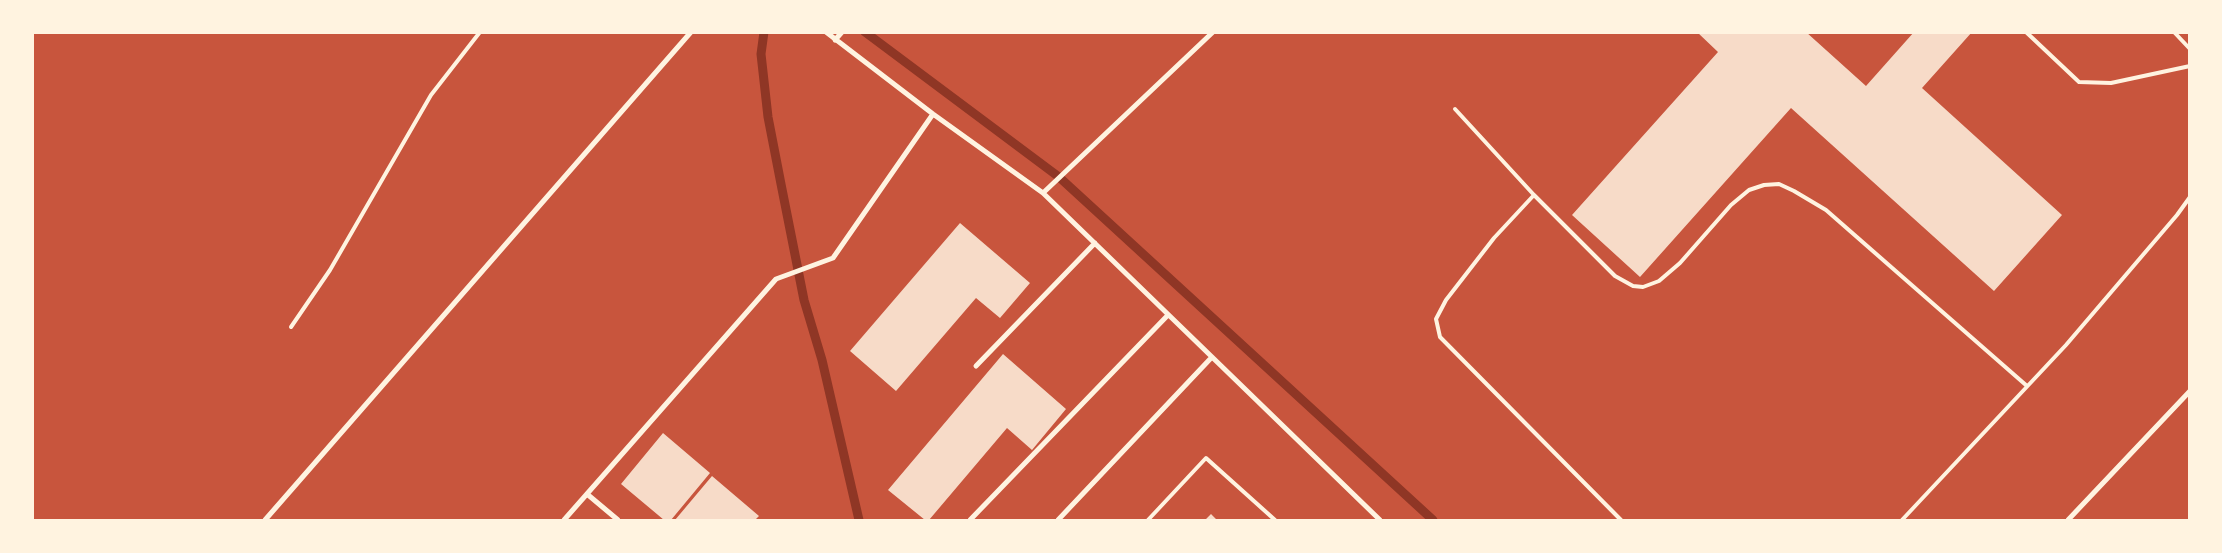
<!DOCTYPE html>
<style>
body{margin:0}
#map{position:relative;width:2222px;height:553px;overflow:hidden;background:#c8553d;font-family:"Noto Sans",sans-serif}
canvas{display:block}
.frame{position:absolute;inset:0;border:34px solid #fff3e0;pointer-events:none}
</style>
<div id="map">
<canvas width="2222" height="553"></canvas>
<div class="frame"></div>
</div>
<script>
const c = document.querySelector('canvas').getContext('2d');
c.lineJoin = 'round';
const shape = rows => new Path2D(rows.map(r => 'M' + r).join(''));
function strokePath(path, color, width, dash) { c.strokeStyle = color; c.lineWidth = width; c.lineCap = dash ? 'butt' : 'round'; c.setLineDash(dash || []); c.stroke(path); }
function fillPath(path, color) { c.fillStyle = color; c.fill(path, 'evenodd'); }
strokePath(shape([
 [764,32,761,54,768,117,781,184,804,300,822,360,859,520],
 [865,32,1059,177,1433,520]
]), '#8f3625', 9);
fillPath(shape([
 [1697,32,1806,32,1866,86,1914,32,1972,32,1922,88,2062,215,1994,291,1791,108,1640,277,1572,215,1718,52],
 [960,223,1030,283,1000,318,976,298,896,391,850,351],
 [1003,354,1066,409,1032,450,1007,428,929,520,925,520,888,490],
 [663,433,710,473,671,520,664,520,621,484],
 [712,476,759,516,755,520,675,520],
 [1211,514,1217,520,1205,520]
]), '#f7dbc8');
strokePath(shape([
 [2026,32,2079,82,2111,83,2190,66],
 [2174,32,2190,49],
 [1455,109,1534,195,1615,276,1633,286,1643,287,1659,281,1680,263,1731,205,1749,190,1764,185,1779,184,1794,191,1826,210,2027,386],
 [1534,195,1494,238,1446,300,1436,319,1440,337,1621,520],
 [291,327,330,270,431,95,480,32],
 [1148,520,1206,458,1275,520],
 [1902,520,2066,345,2177,215,2190,197]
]), '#fff3e0', 4);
strokePath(shape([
 [826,32,933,114,1043,193,1380,520],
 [835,40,842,32],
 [1043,193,1213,32],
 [976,366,1095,243],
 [587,494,618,520],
 [265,520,691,32],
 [564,520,776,279,833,258,933,114],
 [970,520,1168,315],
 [1058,520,1212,357],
 [2068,520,2190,391]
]), '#fff3e0', 5);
</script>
